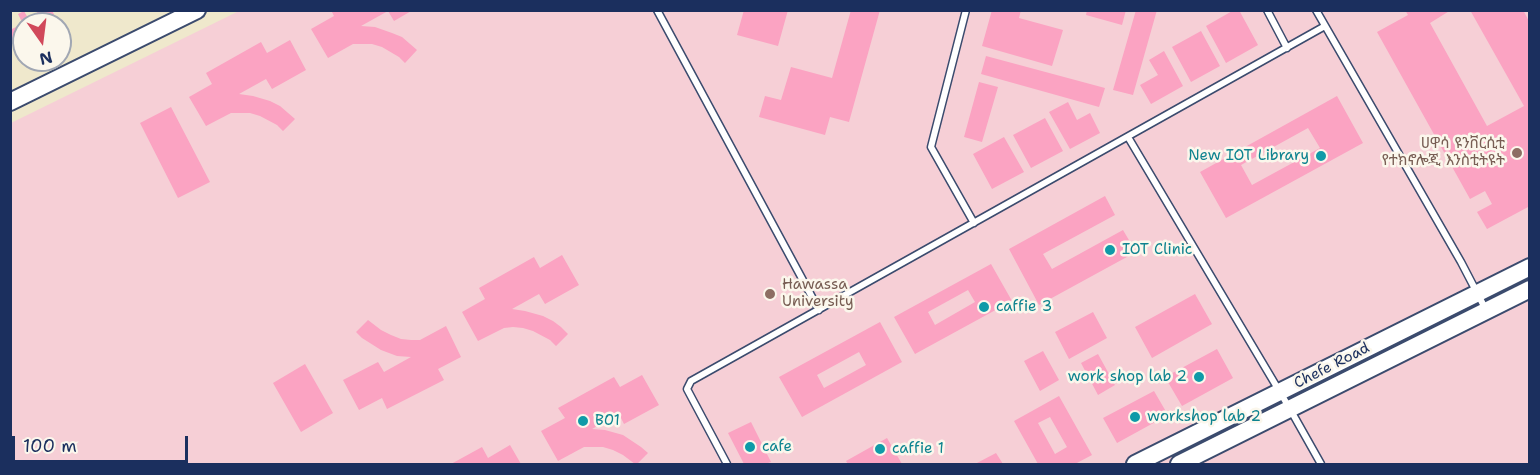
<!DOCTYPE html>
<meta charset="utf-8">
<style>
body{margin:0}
#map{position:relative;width:1540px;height:475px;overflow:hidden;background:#efe8cc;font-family:"Shantell Sans",sans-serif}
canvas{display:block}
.frame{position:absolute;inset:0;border:12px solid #1b2f5e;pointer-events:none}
.north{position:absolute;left:12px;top:12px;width:60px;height:60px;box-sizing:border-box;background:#fbf7ec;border:2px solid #a1a7b3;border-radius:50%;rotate:166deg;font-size:16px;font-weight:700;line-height:24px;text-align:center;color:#1b2f5e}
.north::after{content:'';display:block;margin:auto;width:21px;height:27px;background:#d1495b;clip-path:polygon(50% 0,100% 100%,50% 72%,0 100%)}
.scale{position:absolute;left:12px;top:436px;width:176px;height:27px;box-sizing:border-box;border:3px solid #1b2f5e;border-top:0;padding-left:8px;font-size:18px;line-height:21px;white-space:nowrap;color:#1b2f5e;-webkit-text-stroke:4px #fbf7ec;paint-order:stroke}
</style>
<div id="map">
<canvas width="1540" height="475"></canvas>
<div class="frame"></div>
<div class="north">N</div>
<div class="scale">100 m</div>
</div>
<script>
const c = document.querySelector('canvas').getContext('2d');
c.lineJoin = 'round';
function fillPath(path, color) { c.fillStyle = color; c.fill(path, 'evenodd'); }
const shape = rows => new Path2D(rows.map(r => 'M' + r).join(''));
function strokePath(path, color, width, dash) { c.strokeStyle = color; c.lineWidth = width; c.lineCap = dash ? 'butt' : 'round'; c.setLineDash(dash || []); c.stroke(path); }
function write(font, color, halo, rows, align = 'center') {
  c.font = font + ' "Shantell Sans","Noto Sans Ethiopic",sans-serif'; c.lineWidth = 5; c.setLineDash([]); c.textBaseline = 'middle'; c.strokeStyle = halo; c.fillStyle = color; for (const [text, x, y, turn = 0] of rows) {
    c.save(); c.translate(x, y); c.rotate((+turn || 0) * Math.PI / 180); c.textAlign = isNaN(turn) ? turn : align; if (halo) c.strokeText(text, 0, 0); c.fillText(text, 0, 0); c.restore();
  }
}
fillPath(shape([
 [239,11,1529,11,1529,464,11,464,11,123]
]), '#f6cfd6');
fillPath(shape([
 [36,10,52,10,56,19,42,24],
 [331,10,413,10,394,21,388,11,361,26,375,27,392,33,402,37,417,50,405,63,399,57,382,47,372,44,353,44,328,58,311,29,334,16],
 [744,10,788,10,778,46,737,35],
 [851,10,880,10,849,122,830,117,825,135,759,117,765,96,781,100,791,67,832,78],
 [992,10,1021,10,1019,18,1063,30,1052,66,982,46],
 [1087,10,1126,10,1122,25,1086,15],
 [1136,10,1157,10,1133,95,1113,90],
 [1234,10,1239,10,1258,45,1226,63,1206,26],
 [1405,10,1451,10,1430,23,1487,126,1524,106,1470,10,1523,10,1530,23,1530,206,1487,229,1477,212,1492,204,1485,191,1470,199,1377,32,1408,15],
 [24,11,29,20,36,17,40,24,23,24,18,14],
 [20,25,24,33,24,55,20,47,16,49,10,40,10,30],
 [1201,31,1220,66,1191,82,1172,47],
 [290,40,306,70,272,89,266,79,239,94,253,96,270,101,280,106,295,119,283,131,277,125,260,116,250,113,231,113,206,126,189,97,212,84,206,73,261,42,267,53],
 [1164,51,1183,86,1151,104,1140,85,1158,75,1149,60],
 [986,56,1105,88,1099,107,981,74],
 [979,82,998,87,982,142,964,137],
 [1337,96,1363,143,1226,218,1200,172],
 [1308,128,1320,148,1252,185,1241,165],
 [1068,102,1077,120,1090,113,1100,133,1070,149,1049,112],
 [171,107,210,182,178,198,140,123],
 [1045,118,1063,151,1031,168,1013,135],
 [1004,137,1024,172,992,189,973,154],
 [1105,196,1115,215,1043,254,1052,269,1123,230,1136,252,1039,305,1009,249],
 [562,255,579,285,545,304,539,294,512,309,525,311,543,316,553,321,561,327,568,334,556,346,550,340,533,331,523,328,513,327,504,328,478,341,462,312,485,299,479,288,534,257,540,268],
 [991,264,1012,301,915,354,894,317],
 [968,290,975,302,935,325,928,312],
 [1195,294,1212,324,1152,358,1135,327],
 [1093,312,1107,338,1069,359,1055,332],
 [368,320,381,330,391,335,401,339,411,340,420,340,446,326,461,357,438,369,444,380,387,409,382,398,359,410,343,380,378,362,384,372,411,357,397,356,381,350,362,338,356,332],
 [880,322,902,362,802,417,779,377],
 [859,352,866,365,824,388,817,375],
 [1217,349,1233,378,1182,406,1165,377],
 [1043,351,1059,380,1040,391,1024,361],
 [1098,354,1115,385,1098,395,1081,363],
 [305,364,333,413,301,432,273,383],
 [642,375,659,405,624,424,619,414,592,429,605,430,623,435,641,447,648,453,637,464,635,464,623,455,613,450,603,447,584,447,558,461,541,431,565,418,558,408,614,377,620,387],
 [1154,391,1168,415,1117,443,1103,418],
 [1059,396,1092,455,1075,464,1038,464,1014,421],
 [1050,417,1067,447,1055,454,1038,423],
 [751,422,771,462,765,464,744,464,728,433],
 [887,438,902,464,848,464,846,461],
 [510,445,521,464,451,464,482,447,488,458],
 [996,453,1003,464,975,464]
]), '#fba3c2');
const lane = shape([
 [657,10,819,310],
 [966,10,931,147,974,223],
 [1267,10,1287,48],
 [1316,10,1461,262,1486,310],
 [1128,137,1290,409,1321,464],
 [727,464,687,389,691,381,1325,26]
]);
const secondary = shape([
 [10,102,197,10],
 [1135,464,1530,267],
 [1179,464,1530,289]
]);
strokePath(lane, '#3b4b6e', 9);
strokePath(secondary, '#3b4b6e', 20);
strokePath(lane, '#fff', 6);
strokePath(secondary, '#fff', 16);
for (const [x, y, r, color] of [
 [1517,153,6,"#8d6e63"],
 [1321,156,6,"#0f9aa8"],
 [1110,250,6,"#0f9aa8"],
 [770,294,6,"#8d6e63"],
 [984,307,6,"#0f9aa8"],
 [1199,377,6,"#0f9aa8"],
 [1135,417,6,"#0f9aa8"],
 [583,421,6,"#0f9aa8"],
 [750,447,6,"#0f9aa8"],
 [880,449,6,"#0f9aa8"]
]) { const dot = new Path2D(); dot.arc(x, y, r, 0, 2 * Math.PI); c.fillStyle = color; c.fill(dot); strokePath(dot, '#fbf7ec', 2); }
write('15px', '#785e54', '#fbf7ec', [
 ["ሀዋሳ ዩንቨርሲቲ",1505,144],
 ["የተክኖሎጂ እንስቲትዩት",1505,161],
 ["Hawassa",782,285,"left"],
 ["University",782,302,"left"]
], 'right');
write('15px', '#0d838f', '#fbf7ec', [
 ["New IOT Library",1309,156,"right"],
 ["IOT Clinic",1122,250],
 ["caffie 3",996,307],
 ["work shop lab 2",1187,377,"right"],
 ["workshop lab 2",1147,417],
 ["B01",595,421],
 ["cafe",762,447],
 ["caffie 1",892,449]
], 'left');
write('15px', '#1b2f5e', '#fbf7ec', [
 ["Chefe Road",1332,366,-27]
]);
</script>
